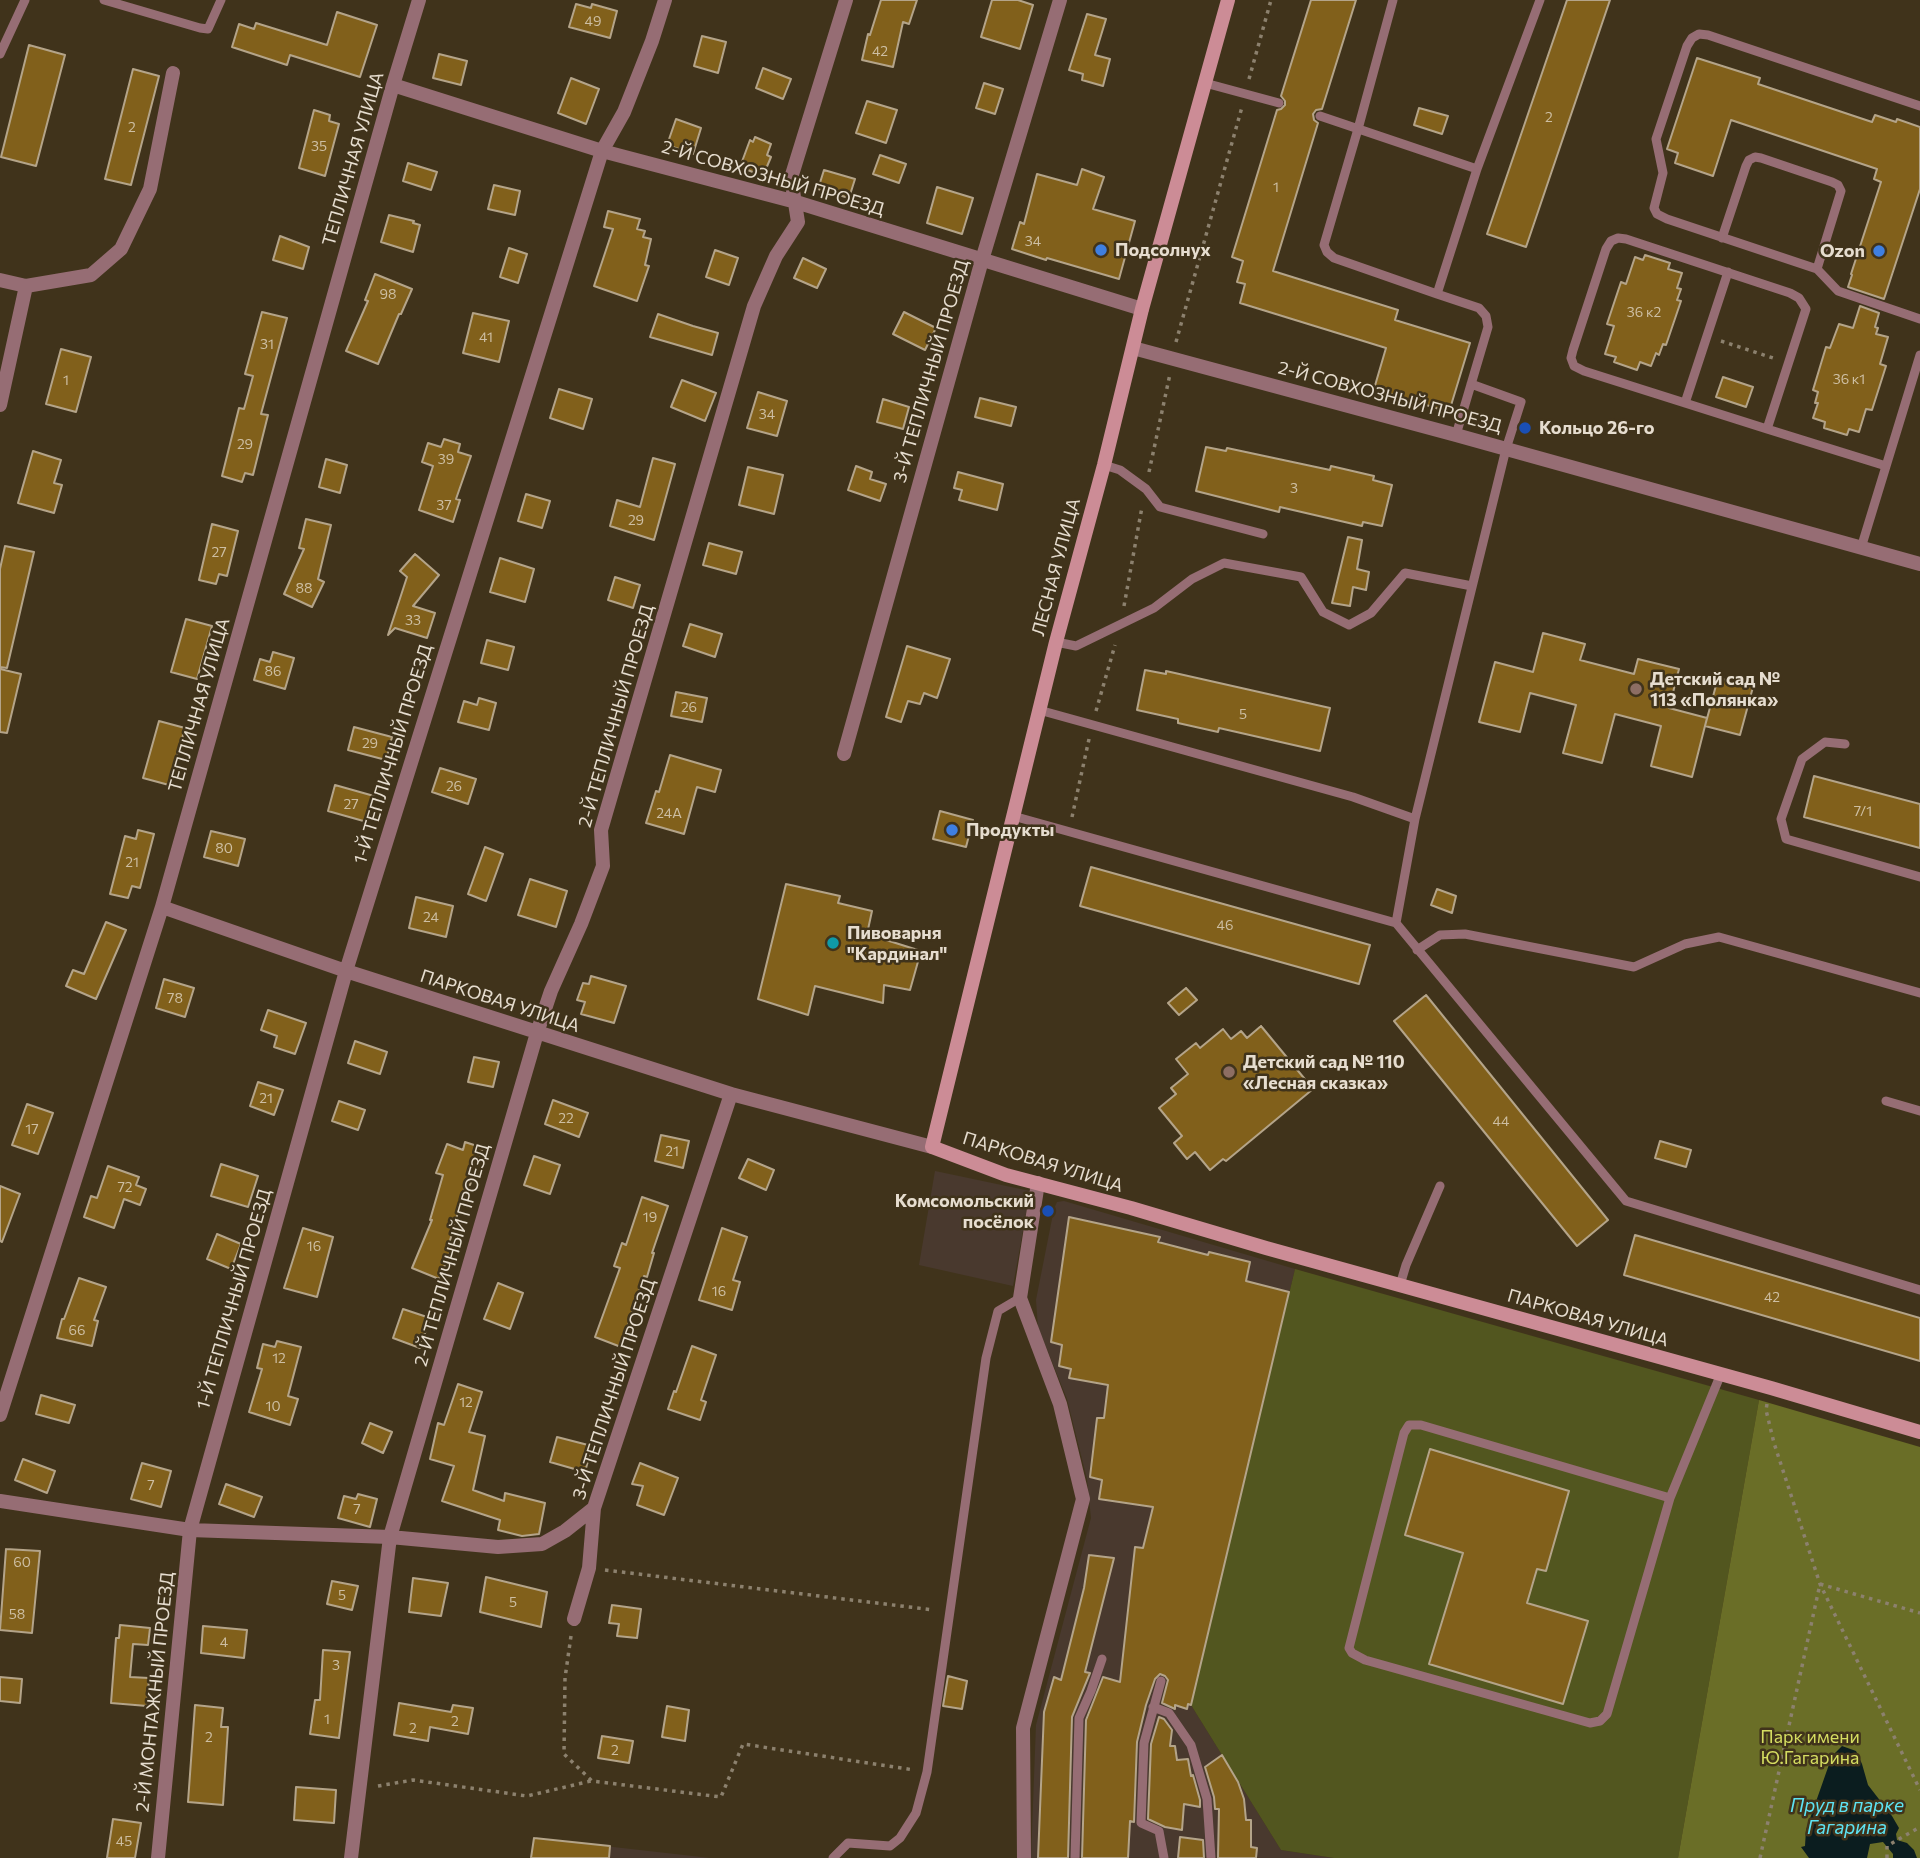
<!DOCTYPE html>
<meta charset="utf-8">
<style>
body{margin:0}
canvas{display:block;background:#40331b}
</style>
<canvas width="1920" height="1858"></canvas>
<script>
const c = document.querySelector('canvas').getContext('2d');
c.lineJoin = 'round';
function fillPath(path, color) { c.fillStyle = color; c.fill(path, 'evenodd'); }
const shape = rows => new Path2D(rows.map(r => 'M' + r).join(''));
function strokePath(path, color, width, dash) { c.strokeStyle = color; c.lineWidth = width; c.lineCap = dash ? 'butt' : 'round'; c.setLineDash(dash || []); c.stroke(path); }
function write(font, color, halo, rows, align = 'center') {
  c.font = font + ' Commissioner,sans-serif'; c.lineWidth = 5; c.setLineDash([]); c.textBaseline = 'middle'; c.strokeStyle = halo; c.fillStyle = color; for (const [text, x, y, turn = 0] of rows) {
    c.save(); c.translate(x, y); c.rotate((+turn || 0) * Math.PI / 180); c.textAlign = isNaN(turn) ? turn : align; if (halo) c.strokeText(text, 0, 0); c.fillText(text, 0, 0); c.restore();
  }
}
fillPath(shape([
 [935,1171,1030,1191,1013,1286,919,1265],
 [1064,1201,1295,1269,1191,1705,1281,1850,1334,1858,1031,1858,1036,1725,1091,1518,1087,1479,1067,1399,1038,1327,1036,1300,1054,1209,1057,1202],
 [534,1838,710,1858,531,1858]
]), '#49392e');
fillPath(shape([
 [1295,1269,1759,1400,1678,1858,1334,1858,1281,1850,1191,1705]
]), '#52561f');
fillPath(shape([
 [1759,1400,1920,1447,1920,1858,1678,1858]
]), '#6a6e27');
fillPath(shape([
 [1842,1746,1856,1751,1862,1764,1868,1785,1892,1816,1899,1828,1896,1834,1897,1840,1907,1843,1914,1850,1917,1858,1893,1858,1893,1854,1883,1842,1870,1844,1867,1858,1809,1858,1801,1847,1805,1846,1806,1830,1832,1756]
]), '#0b1d1f');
const building = shape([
 [881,0,917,0,909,24,903,22,893,67,862,60,868,34,870,35,881,0],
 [992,0,1018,0,1033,5,1020,49,981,37,992,0],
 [1311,0,1356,0,1322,109,1316,110,1313,114,1314,120,1318,123,1273,271,1398,310,1395,320,1470,343,1449,412,1374,389,1386,348,1240,303,1245,284,1237,282,1243,261,1232,257,1277,110,1281,109,1285,105,1285,101,1281,96,1311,0],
 [1567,0,1610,0,1526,247,1487,234,1567,0],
 [576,4,591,8,592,4,617,11,610,38,569,27,576,4],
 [337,12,377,25,360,77,290,55,287,65,232,47,239,24,254,29,256,23,327,45,337,12],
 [1087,14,1106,19,1095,55,1110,59,1103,86,1082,80,1083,74,1069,70,1087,14],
 [702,36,726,42,718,73,694,66,702,36],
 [29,45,65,55,36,166,1,157,29,45],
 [439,54,467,61,461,85,433,78,439,54],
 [1697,58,1760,78,1758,84,1872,122,1875,115,1896,122,1897,119,1920,127,1920,189,1884,299,1848,287,1852,275,1851,274,1881,182,1874,179,1877,169,1731,120,1713,176,1675,163,1678,153,1667,149,1697,58],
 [763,68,791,79,783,99,756,88,763,68],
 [133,69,159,76,131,185,105,179,133,69],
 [571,78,599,89,586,124,558,113,571,78],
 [984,83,1003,89,995,114,976,108,984,83],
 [867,101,897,110,886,143,856,133,867,101],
 [1419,108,1448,116,1442,134,1414,125,1419,108],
 [314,110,330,115,329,121,339,124,325,176,299,168,314,110],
 [676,119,701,128,693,154,667,145,676,119],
 [755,137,771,144,767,155,771,157,763,176,740,167,750,140,753,142,755,137],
 [880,155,906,164,899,183,873,174,880,155],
 [408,163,437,172,431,190,403,181,408,163],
 [1082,169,1104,177,1093,209,1135,221,1119,279,1047,258,1046,260,1012,249,1020,222,1024,224,1037,174,1077,185,1082,169],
 [824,170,855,179,849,198,818,189,824,170],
 [494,185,520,191,515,215,488,209,494,185],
 [937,187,973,198,962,234,927,223,937,187],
 [608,211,640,219,637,229,645,231,643,237,651,239,645,265,649,266,637,301,594,286,613,229,604,227,608,211],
 [389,215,414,221,413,223,420,225,413,252,381,242,389,215],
 [280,236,309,247,303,269,273,260,280,236],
 [509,248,527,254,518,283,500,277,509,248],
 [715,250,738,258,729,285,706,277,715,250],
 [1645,255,1670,263,1668,269,1682,273,1677,288,1681,289,1677,300,1681,301,1666,345,1663,344,1659,355,1656,353,1651,366,1640,362,1637,370,1614,362,1616,357,1605,354,1614,326,1607,324,1621,282,1626,284,1635,257,1643,260,1645,255],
 [803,258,826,269,817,288,794,278,803,258],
 [375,274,412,289,401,314,399,314,378,364,346,351,368,301,365,300,375,274],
 [1860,306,1879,313,1875,327,1878,328,1876,334,1888,337,1880,364,1886,366,1872,410,1866,409,1859,432,1849,429,1847,435,1824,428,1825,422,1813,418,1818,403,1815,403,1818,392,1813,390,1826,347,1830,348,1839,324,1853,328,1860,306],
 [262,312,287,318,261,414,268,415,253,475,245,473,242,482,222,476,239,408,244,409,253,376,245,374,262,312],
 [904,312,936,328,925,350,893,334,904,312],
 [473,313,509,321,499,362,463,353,473,313],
 [658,314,693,326,718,333,712,355,650,337,658,314],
 [61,349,91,357,76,412,46,404,61,349],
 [1723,377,1753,387,1746,407,1716,397,1723,377],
 [682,380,716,393,705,421,671,407,682,380],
 [559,389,592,399,583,429,550,418,559,389],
 [758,392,787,401,777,436,747,428,758,392],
 [980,398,1016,407,1011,426,975,417,980,398],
 [883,399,909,407,903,429,877,422,883,399],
 [444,439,460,444,458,452,471,456,456,499,460,500,453,522,419,510,433,466,422,462,428,443,441,447,444,439],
 [1206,447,1226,451,1227,448,1330,470,1331,466,1374,476,1373,480,1392,485,1382,526,1363,522,1362,526,1280,507,1279,512,1196,491,1206,447],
 [33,451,61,460,54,483,62,485,54,513,18,503,33,451],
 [653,458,675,464,654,540,610,526,617,500,640,507,653,458],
 [326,459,347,465,340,493,319,487,326,459],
 [856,466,872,472,870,479,886,484,880,501,848,490,856,466],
 [748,467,783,475,774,514,739,505,748,467],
 [958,472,1003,484,997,510,959,500,962,490,954,488,958,472],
 [526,494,550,501,542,528,518,521,526,494],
 [306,519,331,525,318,579,324,582,312,607,284,594,304,549,299,548,306,519],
 [212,524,238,531,227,576,219,574,216,584,199,580,212,524],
 [1348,537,1362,540,1357,569,1369,572,1366,590,1353,587,1350,606,1332,603,1348,537],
 [709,543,742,552,736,574,703,565,709,543],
 [5,546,34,552,7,668,0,667,0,569,5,546],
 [415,554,439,575,413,606,435,613,427,638,395,628,388,635,407,577,400,571,415,554],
 [500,558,534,569,525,602,490,592,500,558],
 [615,577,640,585,633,608,608,600,615,577],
 [186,619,212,626,197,679,171,672,186,619],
 [690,624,722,634,715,657,683,646,690,624],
 [1543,633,1585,644,1580,660,1634,674,1638,659,1679,669,1669,708,1707,718,1692,777,1651,766,1661,726,1615,714,1602,763,1563,753,1576,705,1530,693,1520,732,1479,722,1495,662,1533,672,1543,633],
 [487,640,514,647,508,670,481,663,487,640],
 [907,646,950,659,937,698,924,693,920,704,908,701,901,722,886,717,907,646],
 [273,652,294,658,285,689,254,680,260,659,270,662,273,652],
 [0,669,21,674,7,733,0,732,0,669],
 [1145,670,1166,674,1166,671,1330,708,1320,751,1219,728,1218,732,1178,723,1178,719,1137,710,1145,670],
 [1718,678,1753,687,1740,735,1705,726,1718,678],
 [676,692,707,698,702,722,671,716,676,692],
 [479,698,496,703,489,730,458,722,464,701,477,705,479,698],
 [159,721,185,728,169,785,143,778,159,721],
 [354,727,392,737,386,760,348,750,354,727],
 [670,755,721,770,715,792,697,787,684,834,646,823,656,791,659,792,670,755],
 [440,768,476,779,468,804,432,792,440,768],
 [1814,776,1920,804,1920,848,1804,817,1814,776],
 [335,785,374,796,367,822,328,811,335,785],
 [940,811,973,820,966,847,933,839,940,811],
 [138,830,154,834,140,888,132,886,128,898,110,894,125,836,136,839,138,830],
 [211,831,245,839,238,866,204,857,211,831],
 [485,847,503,854,486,901,468,894,485,847],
 [1091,867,1370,945,1359,984,1080,906,1091,867],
 [530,879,567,891,556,927,518,915,530,879],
 [786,884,840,896,838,903,872,911,867,934,921,951,910,990,884,985,883,1003,815,986,808,1015,758,999,786,884],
 [1437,889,1456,896,1452,913,1431,905,1437,889],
 [416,897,453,906,446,937,409,928,416,897],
 [106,922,126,930,96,999,66,986,73,970,84,974,106,922],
 [591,976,626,986,614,1023,581,1014,585,1002,577,1000,583,983,589,984,591,976],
 [164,979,194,988,185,1017,156,1008,164,979],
 [1186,988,1197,1000,1179,1015,1168,1003,1186,988],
 [1426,995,1608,1220,1577,1246,1394,1021,1426,995],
 [268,1010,306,1023,295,1054,274,1047,277,1036,261,1030,268,1010],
 [1261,1026,1313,1089,1226,1161,1223,1159,1210,1170,1195,1152,1187,1159,1174,1143,1182,1136,1159,1108,1176,1094,1171,1088,1188,1074,1176,1059,1196,1043,1200,1048,1223,1029,1231,1039,1241,1031,1247,1038,1261,1026],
 [355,1041,387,1052,380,1074,348,1063,355,1041],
 [474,1057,499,1062,493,1087,468,1082,474,1057],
 [258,1082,283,1090,274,1115,250,1106,258,1082],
 [553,1100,588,1113,579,1137,545,1124,553,1100],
 [339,1101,365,1110,358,1130,332,1121,339,1101],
 [27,1104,53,1113,38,1154,12,1145,27,1104],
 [661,1135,689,1141,683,1168,655,1161,661,1135],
 [1660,1141,1691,1150,1686,1167,1655,1158,1660,1141],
 [465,1142,483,1148,470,1185,466,1184,449,1244,453,1246,439,1279,412,1268,432,1220,430,1220,443,1175,436,1173,447,1144,463,1150,465,1142],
 [534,1156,560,1165,550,1194,524,1185,534,1156],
 [748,1159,774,1170,766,1190,739,1178,748,1159],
 [221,1164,258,1176,248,1207,211,1196,221,1164],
 [108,1166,139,1177,136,1185,146,1189,140,1205,124,1199,114,1228,84,1217,91,1196,97,1198,108,1166],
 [0,1186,20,1194,2,1242,0,1241,0,1186],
 [642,1197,668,1206,652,1253,654,1253,647,1277,644,1276,621,1347,595,1337,620,1268,614,1266,622,1243,626,1245,642,1197],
 [1069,1217,1160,1237,1158,1242,1208,1255,1209,1252,1250,1262,1246,1281,1289,1292,1191,1705,1188,1704,1187,1709,1175,1705,1175,1709,1162,1703,1168,1680,1165,1676,1160,1674,1155,1679,1146,1705,1137,1742,1134,1822,1130,1821,1128,1858,1082,1858,1086,1720,1103,1677,1120,1682,1135,1547,1143,1548,1153,1507,1099,1499,1102,1480,1090,1477,1097,1418,1104,1418,1108,1385,1069,1378,1071,1369,1059,1366,1062,1345,1051,1342,1069,1217],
 [303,1228,333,1237,317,1297,284,1288,303,1228],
 [722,1228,747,1237,733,1280,740,1282,732,1310,699,1300,722,1228],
 [217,1234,241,1244,231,1269,207,1259,217,1234],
 [1635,1235,1920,1318,1920,1361,1624,1275,1635,1235],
 [79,1278,106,1287,94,1320,98,1321,92,1346,57,1338,62,1319,64,1319,79,1278],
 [498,1283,523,1293,510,1329,484,1319,498,1283],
 [403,1309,430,1318,420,1348,393,1338,403,1309],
 [277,1341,301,1347,288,1396,298,1399,290,1425,249,1412,262,1369,257,1368,263,1344,275,1347,277,1341],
 [692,1346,716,1355,701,1400,706,1402,700,1420,668,1409,674,1391,676,1392,692,1346],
 [458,1384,482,1392,469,1432,485,1436,473,1490,504,1501,505,1493,545,1503,539,1534,522,1536,498,1530,500,1520,442,1501,454,1466,430,1459,438,1423,444,1425,458,1384],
 [41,1395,75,1405,69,1423,36,1414,41,1395],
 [370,1423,392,1432,383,1453,362,1443,370,1423],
 [557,1437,592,1446,585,1472,550,1462,557,1437],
 [1430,1449,1569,1491,1546,1571,1537,1569,1527,1603,1588,1621,1563,1704,1429,1664,1463,1553,1405,1535,1430,1449],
 [23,1459,55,1471,47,1493,15,1480,23,1459],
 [142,1463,171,1471,161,1507,131,1499,142,1463],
 [640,1463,678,1478,664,1515,637,1505,643,1486,632,1484,640,1463],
 [226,1484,262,1497,254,1517,219,1504,226,1484],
 [358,1494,377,1499,370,1527,338,1518,344,1496,356,1499,358,1494],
 [6,1549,40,1551,32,1633,0,1630,6,1549],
 [1089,1555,1114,1558,1085,1672,1090,1673,1072,1717,1068,1858,1038,1858,1044,1712,1054,1677,1061,1680,1084,1588,1089,1555],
 [486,1577,547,1592,541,1627,480,1612,486,1577],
 [413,1578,448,1583,441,1616,409,1612,413,1578],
 [332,1581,358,1586,352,1610,327,1604,332,1581],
 [612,1605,641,1609,637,1638,617,1636,619,1624,609,1623,612,1605],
 [120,1625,150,1628,148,1645,133,1644,130,1677,149,1678,147,1706,111,1703,116,1638,119,1638,120,1625],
 [203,1626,247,1630,244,1658,201,1653,203,1626],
 [323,1650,350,1652,339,1738,310,1734,315,1700,320,1700,323,1650],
 [948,1676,967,1681,962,1709,943,1706,948,1676],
 [0,1677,22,1679,20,1703,0,1701,0,1677],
 [399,1703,451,1712,453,1705,473,1708,468,1734,430,1727,428,1741,394,1735,399,1703],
 [195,1705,223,1708,221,1727,228,1727,223,1805,188,1802,195,1705],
 [667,1706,689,1710,685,1741,662,1737,667,1706],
 [1159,1717,1164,1719,1172,1730,1170,1746,1175,1746,1177,1760,1188,1759,1191,1776,1193,1775,1200,1800,1200,1807,1184,1804,1182,1830,1165,1827,1148,1819,1151,1744,1159,1717],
 [602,1736,633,1741,629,1763,598,1758,602,1736],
 [1222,1755,1238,1782,1244,1799,1246,1820,1251,1820,1251,1847,1257,1848,1256,1858,1218,1858,1219,1809,1215,1809,1214,1797,1205,1767,1222,1755],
 [296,1787,336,1790,334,1823,294,1820,296,1787],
 [113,1819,141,1823,135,1858,107,1858,113,1819],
 [1180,1837,1203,1840,1204,1858,1178,1858,1180,1837],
 [534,1838,610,1846,609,1858,531,1858,534,1838]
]);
fillPath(building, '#81601b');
strokePath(building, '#b4a489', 2);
strokePath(shape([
 [1249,79,1271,0],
 [1721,341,1773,358],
 [1176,342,1242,107],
 [1149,472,1170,374],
 [1124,606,1142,507],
 [1096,711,1115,645],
 [1072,817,1089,739],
 [1767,1404,1766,1410,1774,1443,1820,1584,1920,1790],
 [605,1570,934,1610],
 [571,1636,565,1678,564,1754,592,1781,721,1797,743,1744,914,1770],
 [378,1786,413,1780,527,1796,591,1781],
 [1760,1858,1820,1584,1920,1613],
 [1887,1858,1887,1846,1920,1827]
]), '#8c816e', 3.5, [3.5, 5]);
strokePath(shape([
 [104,0,200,28,208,29,221,0],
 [1393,0,1358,129,1324,245,1327,252,1334,258,1437,294],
 [0,54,25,0],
 [1205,83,1279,103],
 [1920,106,1708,35,1699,34,1692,38,1687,46,1656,139,1663,173,1654,208,1657,214,1667,219,1817,269,1838,291,1920,319],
 [1320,116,1477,169],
 [1722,238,1746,166,1749,160,1755,157,1761,158,1832,182,1838,185,1841,191,1817,269],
 [1471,384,1521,402,1506,449,1415,819,1396,923,1626,1201,1920,1290],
 [1685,403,1728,272],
 [1767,429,1806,309,1799,298,1790,293,1626,239,1618,238,1611,241,1606,249,1573,350,1571,358,1574,366,1584,371,1685,403,1767,429,1886,466],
 [1456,435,1488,327,1486,316,1479,308,1437,294,1477,169,1540,0],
 [1104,465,1120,470,1146,489,1160,507,1263,534],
 [1861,548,1920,355],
 [1056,642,1076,646,1154,608,1192,579,1224,563,1301,577,1323,612,1349,625,1371,613,1405,573,1472,586],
 [1039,710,1353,797,1415,819],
 [1845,744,1825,742,1802,759,1781,819,1786,839,1920,877],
 [1013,816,1396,923],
 [1417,950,1440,935,1465,934,1634,967,1685,944,1719,937,1920,993],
 [1886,1101,1920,1111],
 [1400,1285,1406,1265,1440,1186],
 [1670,1498,1421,1425,1409,1425,1404,1433,1349,1648,1352,1653,1365,1660,1590,1723,1600,1721,1607,1714,1670,1498,1720,1376],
 [1161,1681,1144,1743,1141,1823,1159,1831,1164,1858],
 [1153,1707,1169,1713,1191,1745,1207,1799,1211,1858],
 [833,1858,848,1843,890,1846,900,1838,916,1813,927,1772,986,1358,998,1311,1020,1298],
 [1075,1858,1079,1718,1091,1691,1102,1659]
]), '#966d74', 9);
strokePath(shape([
 [393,85,602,151,796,202,1142,309],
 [0,280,26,286,91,275,121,249,150,189,173,73],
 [1133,348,1456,435,1920,564],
 [0,405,26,286],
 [844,754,982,260,1060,0],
 [162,907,346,971,731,1094,932,1147],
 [0,1415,162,907,393,85,419,0],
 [0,1501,190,1530,390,1537,498,1547,542,1544,565,1531,594,1508],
 [574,1619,589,1568,594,1508,731,1094],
 [158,1858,190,1530,346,971,602,151,624,112,652,41,665,0],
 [351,1858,390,1537,537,1033,551,991,581,924,603,866,601,830,754,306,776,256,798,222,791,178,846,0],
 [1024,1858,1023,1728,1083,1499,1060,1404,1020,1298,1038,1183]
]), '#966d74', 14);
strokePath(shape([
 [1228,0,1142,309,1104,465,1056,642,932,1147,1006,1175,1131,1208,1266,1248,1771,1388,1920,1432]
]), '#cc8c96', 14);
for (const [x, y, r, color] of [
 [1101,250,7,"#3f7fe0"],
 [1879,251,7,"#3f7fe0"],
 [1525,428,7,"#1a4fb4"],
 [1636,689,7,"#8d6e63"],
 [952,830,7,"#3f7fe0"],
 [833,943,7,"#0f9aa8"],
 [1229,1072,7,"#8d6e63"],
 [1048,1211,7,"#1a4fb4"]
]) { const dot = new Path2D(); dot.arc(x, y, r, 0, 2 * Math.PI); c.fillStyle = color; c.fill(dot); strokePath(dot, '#40331b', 2.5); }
write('14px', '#cdbea2', null, [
 ["49",593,21],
 ["42",880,51],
 ["2",1549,117],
 ["2",132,127],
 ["35",319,146],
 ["1",1276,187],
 ["34",1033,241],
 ["98",388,294],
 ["36 к2",1644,312],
 ["41",486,337],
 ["31",267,344],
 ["36 к1",1849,379],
 ["1",66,380],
 ["34",767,414],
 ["29",245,444],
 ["39",446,459],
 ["3",1294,488],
 ["37",444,505],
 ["29",636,520],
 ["27",219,552],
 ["88",304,588],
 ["33",413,620],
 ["86",273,671],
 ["26",689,707],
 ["5",1243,714],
 ["29",370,743],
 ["26",454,786],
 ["27",351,804],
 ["7/1",1863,811],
 ["24А",669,813],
 ["80",224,848],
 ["21",132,862],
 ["24",431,917],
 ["46",1225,925],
 ["78",175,998],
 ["21",266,1098],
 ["22",566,1118],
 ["44",1501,1121],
 ["17",32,1129],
 ["21",672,1151],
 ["72",125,1187],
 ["19",650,1217],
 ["16",314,1246],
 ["16",719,1291],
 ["42",1772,1297],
 ["66",77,1330],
 ["12",279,1358],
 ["12",466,1402],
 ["10",273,1406],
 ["7",151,1485],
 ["7",357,1509],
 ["60",22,1562],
 ["5",342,1595],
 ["5",513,1602],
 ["58",17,1614],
 ["4",224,1642],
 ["3",336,1665],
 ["1",327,1719],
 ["2",455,1721],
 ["2",413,1728],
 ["2",209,1737],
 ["2",615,1750],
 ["45",124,1841]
]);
write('18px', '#e6ddcf', '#40331b', [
 ["ТЕПЛИЧНАЯ УЛИЦА",353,159,-74],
 ["2-Й СОВХОЗНЫЙ ПРОЕЗД",773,178,16],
 ["3-Й ТЕПЛИЧНЫЙ ПРОЕЗД",931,371,-74],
 ["2-Й СОВХОЗНЫЙ ПРОЕЗД",1390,397,15],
 ["ЛЕСНАЯ УЛИЦА",1056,567,-75],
 ["ТЕПЛИЧНАЯ УЛИЦА",199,705,-74],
 ["2-Й ТЕПЛИЧНЫЙ ПРОЕЗД",616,716,-74],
 ["1-Й ТЕПЛИЧНЫЙ ПРОЕЗД",393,754,-73],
 ["ПАРКОВАЯ УЛИЦА",500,1001,18],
 ["ПАРКОВАЯ УЛИЦА",1043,1162,17],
 ["2-Й ТЕПЛИЧНЫЙ ПРОЕЗД",452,1255,-74],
 ["1-Й ТЕПЛИЧНЫЙ ПРОЕЗД",234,1299,-74],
 ["ПАРКОВАЯ УЛИЦА",1588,1318,16],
 ["3-Й ТЕПЛИЧНЫЙ ПРОЕЗД",614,1389,-72],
 ["2-Й МОНТАЖНЫЙ ПРОЕЗД",155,1692,-84]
]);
write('bold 18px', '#e6ddcf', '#40331b', [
 ["Подсолнух",1115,250],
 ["Ozon",1865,251,"right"],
 ["Кольцо 26-го",1539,428],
 ["Детский сад №",1650,679],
 ["113 «Полянка»",1650,700],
 ["Продукты",966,830],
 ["Пивоварня",847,933],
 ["\"Кардинал\"",847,954],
 ["Детский сад № 110",1243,1062],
 ["«Лесная сказка»",1243,1083],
 ["Комсомольский",1034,1201,"right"],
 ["посёлок",1034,1222,"right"]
], 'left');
write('18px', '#d5dd61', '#40331b', [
 ["Парк имени",1810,1737],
 ["Ю.Гагарина",1810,1758]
]);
write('italic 19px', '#5de3f3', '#40331b', [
 ["Пруд в парке",1847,1806],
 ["Гагарина",1847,1828]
]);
</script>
